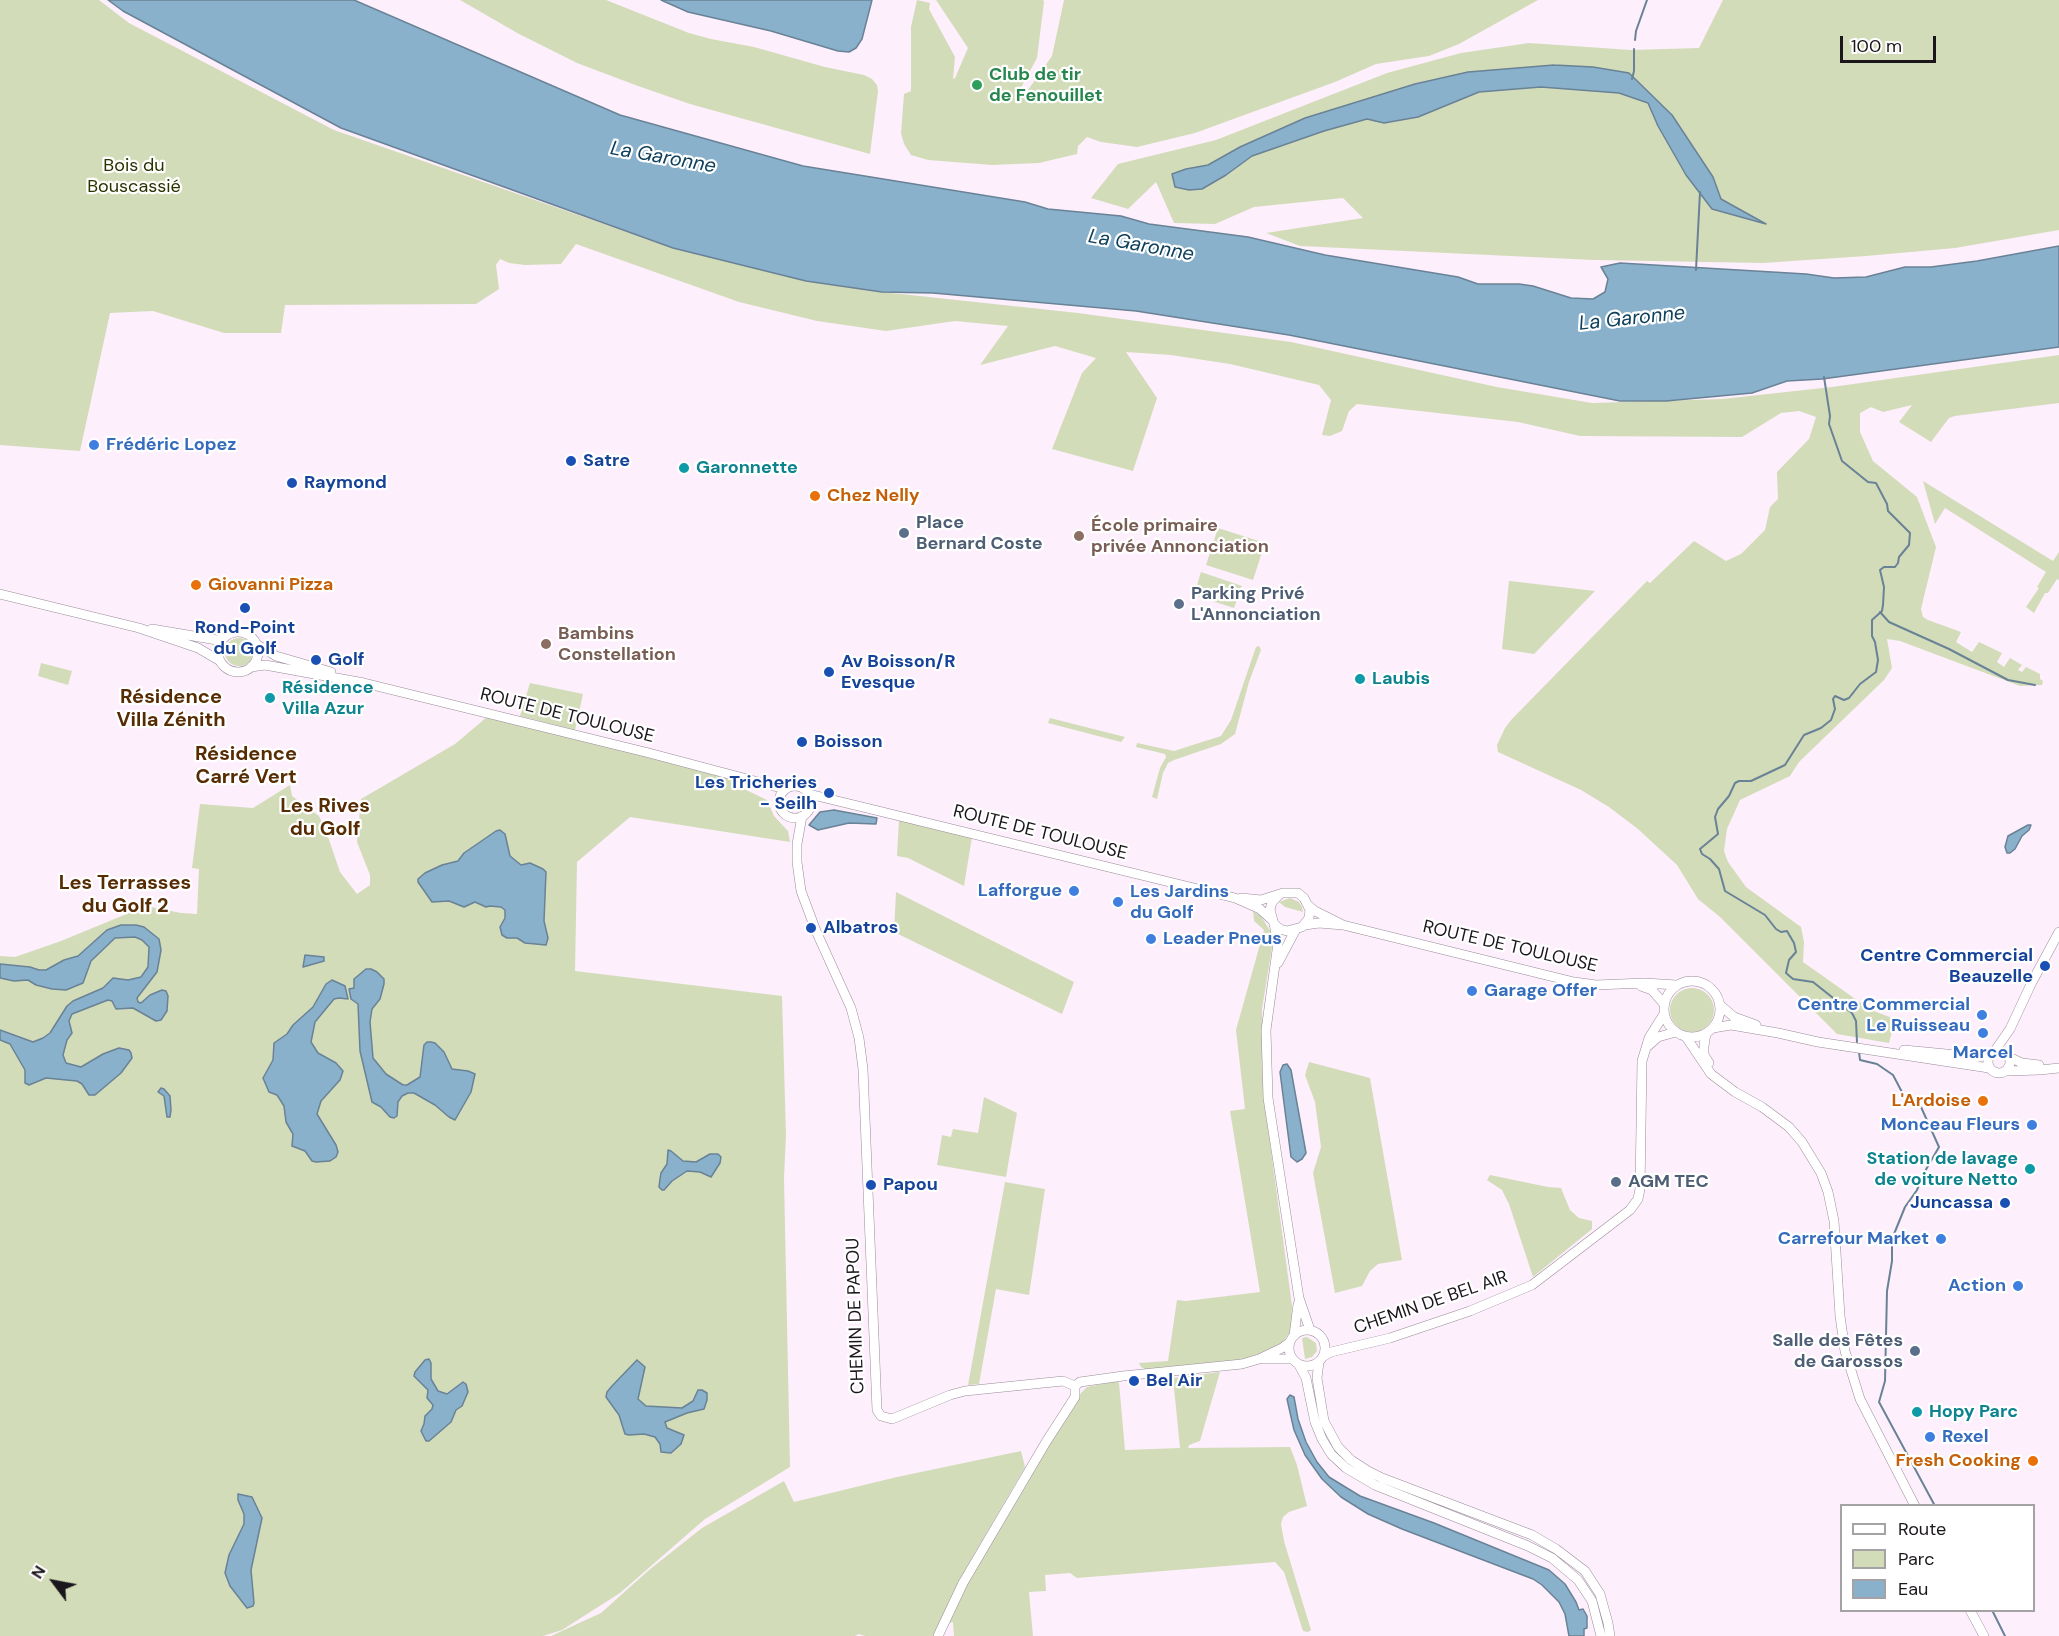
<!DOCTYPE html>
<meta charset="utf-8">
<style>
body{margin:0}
#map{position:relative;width:2059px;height:1636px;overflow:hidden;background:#feeffd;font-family:"DM Sans",sans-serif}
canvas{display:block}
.legend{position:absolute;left:1840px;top:1504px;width:195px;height:108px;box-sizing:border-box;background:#fff;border:2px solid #a4a2a4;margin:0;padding:8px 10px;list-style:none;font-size:18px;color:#1b161b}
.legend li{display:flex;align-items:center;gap:12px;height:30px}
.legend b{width:30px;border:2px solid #a4a2a4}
.north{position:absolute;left:24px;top:1552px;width:60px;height:60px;-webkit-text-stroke:4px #fff;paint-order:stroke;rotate:302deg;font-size:16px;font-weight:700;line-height:24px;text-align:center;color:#1b161b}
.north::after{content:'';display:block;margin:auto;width:21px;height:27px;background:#1b161b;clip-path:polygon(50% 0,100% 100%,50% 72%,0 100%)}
.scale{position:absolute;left:1840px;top:36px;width:96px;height:27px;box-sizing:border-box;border:3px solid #1b161b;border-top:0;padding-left:8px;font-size:18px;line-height:21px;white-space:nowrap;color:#1b161b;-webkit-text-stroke:4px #fff;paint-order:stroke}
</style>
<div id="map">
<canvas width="2059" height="1636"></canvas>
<ul class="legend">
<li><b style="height:8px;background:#fff"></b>Route</li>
<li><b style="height:16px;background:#d3dcb9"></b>Parc</li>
<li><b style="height:16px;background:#8ab1cb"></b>Eau</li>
</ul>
<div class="north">N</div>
<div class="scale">100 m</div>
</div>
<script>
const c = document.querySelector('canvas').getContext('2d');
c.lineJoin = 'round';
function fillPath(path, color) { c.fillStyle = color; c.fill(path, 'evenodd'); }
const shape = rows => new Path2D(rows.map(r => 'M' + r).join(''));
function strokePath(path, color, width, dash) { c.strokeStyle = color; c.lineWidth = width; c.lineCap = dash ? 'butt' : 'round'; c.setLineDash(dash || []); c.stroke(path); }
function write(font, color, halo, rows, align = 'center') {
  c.font = font + ' "DM Sans",sans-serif'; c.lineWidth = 4.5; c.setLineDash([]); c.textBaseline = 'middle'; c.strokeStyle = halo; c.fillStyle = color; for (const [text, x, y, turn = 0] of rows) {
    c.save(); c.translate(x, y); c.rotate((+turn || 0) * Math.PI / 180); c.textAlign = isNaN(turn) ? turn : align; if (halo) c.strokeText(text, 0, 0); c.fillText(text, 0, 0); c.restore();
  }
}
fillPath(shape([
 [0,0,99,0,129,23,334,130,673,248,806,281,882,292,1078,313,1291,342,1497,387,1592,403,1722,399,1832,387,2059,355,2059,403,1955,416,1949,418,1931,442,1899,422,1912,405,1883,412,1871,407,1860,413,1860,432,1873,461,1917,497,1936,547,1921,609,1923,617,1928,620,1961,632,1956,642,1972,652,1979,642,2002,653,1997,662,2004,667,2010,658,2022,665,2018,670,2022,672,2026,667,2040,674,2040,679,2043,681,2042,685,2020,686,1900,641,1887,639,1892,668,1884,680,1799,762,1790,776,1740,800,1727,829,1724,851,1728,862,1746,887,1801,927,1804,942,1803,962,1871,1010,1895,1019,1889,1043,1837,1034,1720,917,1698,899,1677,865,1638,829,1609,807,1581,790,1498,752,1497,745,1505,728,1512,719,1647,581,1650,583,1694,541,1726,561,1741,554,1765,530,1770,507,1778,499,1777,472,1809,439,1816,417,1799,411,1781,413,1742,437,1580,436,1518,422,1357,404,1349,411,1342,431,1330,436,1322,435,1331,400,1319,385,1230,364,1171,355,1126,352,1157,398,1133,471,1052,449,1082,373,1096,358,1055,346,980,365,1008,326,955,321,886,331,817,321,739,302,576,244,561,264,525,265,509,263,500,259,496,265,499,289,476,304,285,305,281,333,224,333,153,311,110,313,80,451,0,445],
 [460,0,606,0,689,33,711,39,754,47,825,67,864,75,872,79,877,85,878,91,870,154,690,104,638,86,577,63,519,34],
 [917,0,930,3,929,9,955,57,953,79,955,78,968,48,936,0,1043,0,1044,2,1037,58,1017,95,1023,97,1052,56,1064,0,1538,0,1459,44,1429,56,1376,64,1335,82,1195,133,1137,147,1101,142,1087,137,1078,146,1077,154,1039,163,992,165,928,160,911,155,904,144,901,133,904,94,911,91,911,27],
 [1723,0,2059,0,2059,230,1955,248,1866,256,1763,263,1594,260,1300,246,1266,233,1363,218,1343,198,1254,207,1215,224,1174,223,1156,182,1128,209,1091,198,1118,164,1216,140,1387,73,1461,53,1529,43,1631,50,1699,48],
 [1923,481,2053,561,2059,552,2059,580,2057,579,2048,593,2045,593,2034,613,2026,607,2039,588,2037,587,2046,572,1945,508,1935,524],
 [1218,528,1265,543,1253,580,1206,565],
 [1201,572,1242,586,1234,608,1194,595],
 [1509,581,1510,581,1595,591,1534,654,1502,649],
 '225 652a14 14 0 1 1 28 0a14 14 0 1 1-28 0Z',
 [1259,646,1261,650,1249,682,1235,734,1221,744,1174,760,1168,763,1163,773,1157,799,1152,797,1160,768,1166,757,1165,754,1136,747,1137,743,1174,751,1221,736,1231,720,1256,647],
 [41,663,72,671,68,685,38,676],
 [530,683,583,694,575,730,520,716],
 [487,717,733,778,741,783,740,787,767,800,774,816,788,831,790,842,630,817,577,862,575,971,782,996,786,1135,784,1178,790,1467,705,1519,620,1593,562,1630,543,1636,0,1636,0,956,15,957,61,941,146,906,181,913,197,914,199,869,192,868,200,804,253,808,290,785,292,796,319,816,325,828,340,872,357,894,370,885,370,875,357,842,361,799,455,744],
 [1050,718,1125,737,1121,742,1048,723],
 [899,819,972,837,964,886,908,858,897,856],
 [896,892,1074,982,1062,1014,894,932],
 [1290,898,1299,902,1302,907,1303,912,1285,907,1279,902],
 [1253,911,1261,916,1272,934,1273,941,1262,1009,1262,1063,1265,1106,1292,1306,1291,1331,1279,1347,1241,1360,1147,1370,1141,1367,1139,1363,1168,1361,1177,1300,1186,1301,1260,1292,1230,1111,1245,1109,1236,1030,1264,930,1254,921],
 '1670 1010a22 22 0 1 1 44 0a22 22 0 1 1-44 0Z',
 [1309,1062,1370,1078,1402,1260,1378,1264,1370,1271,1362,1286,1335,1293,1313,1173,1321,1147,1315,1102,1305,1075],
 [984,1097,1017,1113,1006,1177,937,1165,942,1135,951,1137,953,1129,978,1133],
 [1490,1175,1548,1187,1561,1188,1570,1210,1579,1218,1592,1221,1592,1229,1533,1277,1509,1204,1502,1190,1487,1180],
 [1005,1182,1045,1189,1029,1295,996,1289,979,1384,968,1385],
 [1307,1337,1316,1343,1317,1351,1312,1357,1305,1359,1302,1338],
 [1220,1372,1200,1441,1189,1445,1188,1448,1290,1447,1297,1465,1307,1506,1289,1512,1283,1517,1281,1524,1284,1541,1311,1630,1308,1632,1303,1631,1284,1572,1275,1562,1077,1578,1070,1573,1045,1575,1046,1591,1029,1592,1033,1636,954,1636,953,1622,949,1623,977,1563,1081,1393,1087,1387,1117,1381,1119,1383,1125,1450,1180,1448,1173,1378],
 [1021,1451,1025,1467,969,1563,933,1636,865,1636,859,1634,855,1636,551,1636,601,1613,649,1570,702,1528,784,1481,794,1502,897,1477]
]), '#d3dcb9');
const water = shape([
 [108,0,354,0,620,115,803,166,1025,202,1048,209,1121,216,1149,224,1248,237,1325,255,1458,277,1478,284,1519,284,1533,286,1571,298,1593,299,1605,292,1608,279,1601,267,1620,263,1806,274,1834,278,1866,277,1905,267,1931,267,1977,261,2059,246,2059,347,1822,379,1787,381,1752,393,1666,401,1620,401,1289,335,1136,311,933,293,882,292,806,281,673,248,341,128,123,11,108,0],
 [661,0,872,0,862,39,856,48,849,52,838,51,771,31,688,12,661,0],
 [1554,65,1593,67,1629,73,1672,115,1713,177,1721,199,1766,224,1712,209,1686,175,1658,126,1648,103,1619,93,1541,87,1479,92,1418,117,1384,123,1367,119,1324,131,1252,156,1226,175,1202,189,1189,190,1175,187,1172,174,1186,169,1208,165,1240,147,1305,118,1415,84,1468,72,1554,65],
 [834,810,877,818,876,824,849,823,818,830,809,825,820,812,834,810],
 [2028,825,2031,825,2029,830,2022,836,2015,849,2010,853,2007,853,2005,847,2008,836,2028,825],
 [500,830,505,834,510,856,521,865,530,863,543,869,546,872,544,921,548,938,546,945,525,943,517,938,507,938,502,935,500,927,505,918,505,910,501,907,490,906,486,907,475,902,464,907,449,901,432,902,418,882,418,879,425,873,442,865,458,861,464,853,496,831,500,830],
 [121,925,136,925,144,927,159,939,161,950,157,972,137,998,138,1002,141,1003,150,995,162,990,166,991,168,996,167,1011,161,1020,156,1021,133,1008,116,1009,112,1001,108,1000,72,1014,69,1021,72,1033,67,1040,63,1055,66,1063,81,1067,103,1054,119,1048,129,1050,131,1053,132,1058,121,1073,95,1095,89,1095,82,1084,77,1081,46,1078,29,1085,25,1083,25,1070,10,1044,0,1040,0,1030,33,1042,43,1038,50,1033,67,1006,73,1001,103,988,113,978,128,980,141,977,148,967,149,947,142,940,135,937,115,938,91,961,83,983,66,990,52,989,36,985,28,980,14,981,0,978,0,964,30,967,39,970,46,970,64,960,78,956,107,930,121,925],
 [305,955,324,957,324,961,303,967,305,955],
 [366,969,371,969,377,972,384,979,384,984,380,999,372,1009,370,1022,373,1058,386,1074,403,1085,407,1085,420,1077,424,1045,427,1042,431,1042,435,1043,444,1052,452,1069,468,1071,475,1074,471,1092,455,1120,449,1117,435,1105,414,1093,408,1093,402,1096,398,1102,397,1116,394,1118,390,1117,381,1107,372,1102,360,1051,358,1004,351,999,349,989,354,988,354,979,366,969],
 [332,980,345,986,348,999,339,998,334,999,315,1022,311,1042,318,1053,336,1063,343,1071,340,1080,321,1101,317,1114,336,1145,338,1152,336,1157,330,1161,316,1162,312,1161,305,1151,292,1146,293,1134,286,1122,284,1106,277,1095,269,1092,263,1078,273,1060,274,1043,287,1034,293,1025,313,1007,326,984,332,980],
 [1287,1064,1291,1070,1306,1153,1302,1159,1297,1162,1291,1157,1280,1072,1283,1065,1287,1064],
 [161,1088,164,1089,170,1096,171,1110,170,1117,167,1117,164,1096,158,1092,161,1088],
 [668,1150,671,1151,683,1161,696,1162,710,1154,718,1154,721,1157,720,1163,711,1177,700,1172,687,1171,672,1181,664,1190,662,1190,659,1187,660,1179,661,1173,667,1164,668,1150],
 [429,1359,431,1363,431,1379,438,1391,447,1394,463,1382,466,1384,468,1392,462,1406,456,1410,451,1422,429,1441,426,1441,421,1431,424,1424,425,1416,432,1409,433,1405,427,1398,428,1390,414,1376,415,1372,425,1360,429,1359],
 [637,1360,645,1367,638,1399,646,1406,682,1408,693,1401,698,1390,702,1390,707,1393,707,1400,704,1409,687,1413,665,1422,667,1428,684,1435,681,1444,671,1453,661,1452,660,1444,655,1437,644,1434,629,1435,625,1434,619,1415,606,1397,607,1392,612,1386,637,1360],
 [1290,1395,1294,1397,1298,1419,1306,1442,1317,1462,1329,1477,1360,1496,1434,1523,1549,1570,1565,1584,1576,1602,1579,1610,1583,1609,1587,1616,1587,1628,1584,1629,1584,1636,1569,1636,1565,1614,1559,1602,1542,1585,1533,1579,1402,1529,1368,1514,1341,1497,1322,1479,1305,1455,1294,1430,1287,1399,1290,1395],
 [238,1494,252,1497,262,1518,251,1570,254,1603,253,1606,247,1608,230,1586,225,1573,229,1555,244,1524,244,1514,238,1500,238,1494]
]);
fillPath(water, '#8ab1cb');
strokePath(water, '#698296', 1.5);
strokePath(shape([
 [1635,40,1636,31,1647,0],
 [1632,79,1634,71,1634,49],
 [1696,270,1700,192],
 [1824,377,1830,416,1829,424,1842,461,1868,482,1876,483,1887,504,1888,511,1910,533,1909,545,1899,557,1898,563,1895,567,1884,567,1880,570,1884,587,1883,605,1882,611,1872,620,1872,636,1875,642,1878,660,1876,672,1860,684,1849,698,1844,700,1835,696,1833,699,1835,709,1831,720,1821,728,1804,735,1785,765,1751,781,1739,781,1735,783,1729,796,1718,809,1715,817,1718,834,1700,849,1702,854,1710,859,1719,869,1725,891,1765,915,1776,929,1781,932,1787,931,1794,943,1796,952,1789,960,1786,973,1793,979,1813,982,1852,1013,1856,1021,1857,1042],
 [1880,612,1889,622,1949,649,2008,680,2035,685],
 [1859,1052,1860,1060,1877,1064,1893,1075,1903,1094,1921,1107,1939,1147,1924,1173,1917,1190,1905,1207,1892,1239,1892,1261,1887,1291,1885,1381,1879,1402,1935,1506],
 [1992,1610,2005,1636]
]), '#698296', 2);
const secondary = shape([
 [0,594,139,628,198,648,220,661],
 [152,629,217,640,224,638],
 '218 652a20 20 0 1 1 40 0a20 20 0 1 1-40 0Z',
 [256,644,276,656,331,672],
 [251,667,265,665,364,683,649,753,785,789],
 '779 802a16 16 0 1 1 32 0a16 16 0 1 1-32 0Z',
 [809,794,1235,898,1260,909,1271,919],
 [802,816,797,844,797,862,801,891,816,931,851,1008,859,1038,863,1069,877,1410,881,1416,892,1419,950,1395,965,1391,1063,1381,1075,1386],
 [1241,898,1261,900,1283,893,1298,893,1304,898,1310,910,1309,918,1302,927,1287,931,1280,929,1274,924,1270,910,1272,902,1278,896],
 [1309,906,1315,911,1341,924],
 [1274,924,1278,943,1266,1030,1268,1098,1299,1298,1310,1330],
 [1305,925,1319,923,1343,925,1574,982,1596,985,1645,983,1676,985],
 [1278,963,1295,931],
 '1664 1009a28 28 0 1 1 56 0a28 28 0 1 1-56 0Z',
 [1641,986,1652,990,1664,1004],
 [1720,1005,1734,1017,1756,1025],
 [1713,1028,1731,1025,1778,1033,1818,1042,1989,1068],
 [1706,1033,1704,1046,1704,1055,1709,1063],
 [1686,1037,1711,1074,1735,1092,1762,1107,1789,1127,1802,1142,1821,1173,1828,1192,1834,1221,1840,1316,1845,1351,1860,1399,1915,1506],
 [1648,1046,1658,1037,1676,1032],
 [1904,1050,1978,1057,1991,1054],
 '1988 1062a11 11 0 1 1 22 0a11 11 0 1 1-22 0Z',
 [1994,1052,2010,1029,2032,982,2059,932],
 [2009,1057,2022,1063,2039,1065],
 [2007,1071,2040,1070,2059,1068],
 '1289 1348a18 18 0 1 1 36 0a18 18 0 1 1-36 0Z',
 [1294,1336,1298,1304],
 [1324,1356,1331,1352,1390,1338,1470,1311,1532,1285,1630,1210,1638,1199,1640,1189,1642,1061,1649,1038,1664,1014],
 [1264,1359,1293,1359],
 [1319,1362,1317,1378,1324,1421,1338,1447,1351,1460,1368,1471,1382,1478,1532,1535,1556,1549,1585,1571,1600,1594,1608,1623,1610,1636],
 [1299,1365,1306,1378,1315,1422,1322,1439,1331,1454,1346,1468,1375,1485,1528,1546,1552,1558,1578,1580,1592,1601,1601,1636],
 [1075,1386,1080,1382,1123,1376,1242,1364,1259,1359,1282,1348,1290,1342],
 [1970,1610,1984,1636],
 [938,1636,963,1583,1046,1442,1075,1397,1075,1386]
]);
strokePath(secondary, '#998b98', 10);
strokePath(secondary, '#fff', 9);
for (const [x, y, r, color] of [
 [977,85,6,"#2e9e5b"],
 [94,445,6,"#3f7fe0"],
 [571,461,6,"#1a4fb4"],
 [684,468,6,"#0f9aa8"],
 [292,483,6,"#1a4fb4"],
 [815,496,6,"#e8710a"],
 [904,533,6,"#5c6f8a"],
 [1079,536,6,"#8d6e63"],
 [196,585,6,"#e8710a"],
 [1179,604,6,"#5c6f8a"],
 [245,608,6,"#1a4fb4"],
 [546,644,6,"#8d6e63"],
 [316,660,6,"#1a4fb4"],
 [829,672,6,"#1a4fb4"],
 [1360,679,6,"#0f9aa8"],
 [270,698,6,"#0f9aa8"],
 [802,742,6,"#1a4fb4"],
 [829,793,6,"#1a4fb4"],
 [1074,891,6,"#3f7fe0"],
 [1118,902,6,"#3f7fe0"],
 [811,928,6,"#1a4fb4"],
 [1151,939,6,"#3f7fe0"],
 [2045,966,6,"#1a4fb4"],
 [1472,991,6,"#3f7fe0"],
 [1982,1015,6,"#3f7fe0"],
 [1983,1033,6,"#3f7fe0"],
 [1983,1101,6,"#e8710a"],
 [2032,1125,6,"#3f7fe0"],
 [2030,1169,6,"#0f9aa8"],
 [1616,1182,6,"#5c6f8a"],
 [871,1185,6,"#1a4fb4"],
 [2005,1203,6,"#1a4fb4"],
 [1941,1239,6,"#3f7fe0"],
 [2018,1286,6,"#3f7fe0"],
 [1915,1351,6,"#5c6f8a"],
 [1134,1381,6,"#1a4fb4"],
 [1917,1412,6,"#0f9aa8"],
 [1930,1437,6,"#3f7fe0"],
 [2033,1461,6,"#e8710a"]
]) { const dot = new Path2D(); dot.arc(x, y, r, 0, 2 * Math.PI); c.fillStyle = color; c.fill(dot); strokePath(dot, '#fff', 2); }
write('bold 18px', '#27864d', '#fff', [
 ["Club de tir",989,75],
 ["de Fenouillet",989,96]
], 'left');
write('18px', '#2b3301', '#fff', [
 ["Bois du",134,166],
 ["Bouscassié",134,187]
]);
write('bold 18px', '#366cbe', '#fff', [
 ["Frédéric Lopez",106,445],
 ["Lafforgue",1062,891,"right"],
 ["Les Jardins",1130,892],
 ["du Golf",1130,913],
 ["Leader Pneus",1163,939],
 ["Garage Offer",1484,991],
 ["Centre Commercial",1970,1005,"right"],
 ["Le Ruisseau",1970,1026,"right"],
 ["Marcel",1983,1053,"center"],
 ["Monceau Fleurs",2020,1125,"right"],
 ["Carrefour Market",1929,1239,"right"],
 ["Action",2006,1286,"right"],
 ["Rexel",1942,1437]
], 'left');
write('bold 18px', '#164399', '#fff', [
 ["Satre",583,461],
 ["Raymond",304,483],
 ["Rond-Point",245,628,"center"],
 ["du Golf",245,649,"center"],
 ["Golf",328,660],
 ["Av Boisson/R",841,662],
 ["Evesque",841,683],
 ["Boisson",814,742],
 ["Les Tricheries",817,783,"right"],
 ["- Seilh",817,804,"right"],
 ["Albatros",823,928],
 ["Centre Commercial",2033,956,"right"],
 ["Beauzelle",2033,977,"right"],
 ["Papou",883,1185],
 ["Juncassa",1993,1203,"right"],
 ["Bel Air",1146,1381]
], 'left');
write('bold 18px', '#0d838f', '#fff', [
 ["Garonnette",696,468],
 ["Laubis",1372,679],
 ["Résidence",282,688],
 ["Villa Azur",282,709],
 ["Station de lavage",2018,1159,"right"],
 ["de voiture Netto",2018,1180,"right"],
 ["Hopy Parc",1929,1412]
], 'left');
write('bold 18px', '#c56008', '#fff', [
 ["Chez Nelly",827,496],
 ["Giovanni Pizza",208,585],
 ["L'Ardoise",1971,1101,"right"],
 ["Fresh Cooking",2021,1461,"right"]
], 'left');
write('bold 18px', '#4e5e75', '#fff', [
 ["Place",916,523],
 ["Bernard Coste",916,544],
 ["Parking Privé",1191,594],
 ["L'Annonciation",1191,615],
 ["AGM TEC",1628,1182],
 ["Salle des Fêtes",1903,1341,"right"],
 ["de Garossos",1903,1362,"right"]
], 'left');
write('bold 18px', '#785e54', '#fff', [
 ["École primaire",1091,526],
 ["privée Annonciation",1091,547],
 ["Bambins",558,634],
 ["Constellation",558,655]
], 'left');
write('18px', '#1b161b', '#fff', [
 ["ROUTE DE TOULOUSE",567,716,14],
 ["ROUTE DE TOULOUSE",1040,833,14],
 ["ROUTE DE TOULOUSE",1510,947,13],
 ["CHEMIN DE BEL AIR",1431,1303,-19],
 ["CHEMIN DE PAPOU",856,1316,-92]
]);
write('italic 20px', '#0e405b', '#fff', [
 ["La Garonne",663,158,10],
 ["La Garonne",1141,246,10],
 ["La Garonne",1632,319,-6]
]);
write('bold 20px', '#572c03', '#fff', [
 ["Résidence",171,698],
 ["Villa Zénith",171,721],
 ["Résidence",246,755],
 ["Carré Vert",246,778],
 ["Les Rives",325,807],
 ["du Golf",325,830],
 ["Les Terrasses",125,884],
 ["du Golf 2",125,907]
]);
</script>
